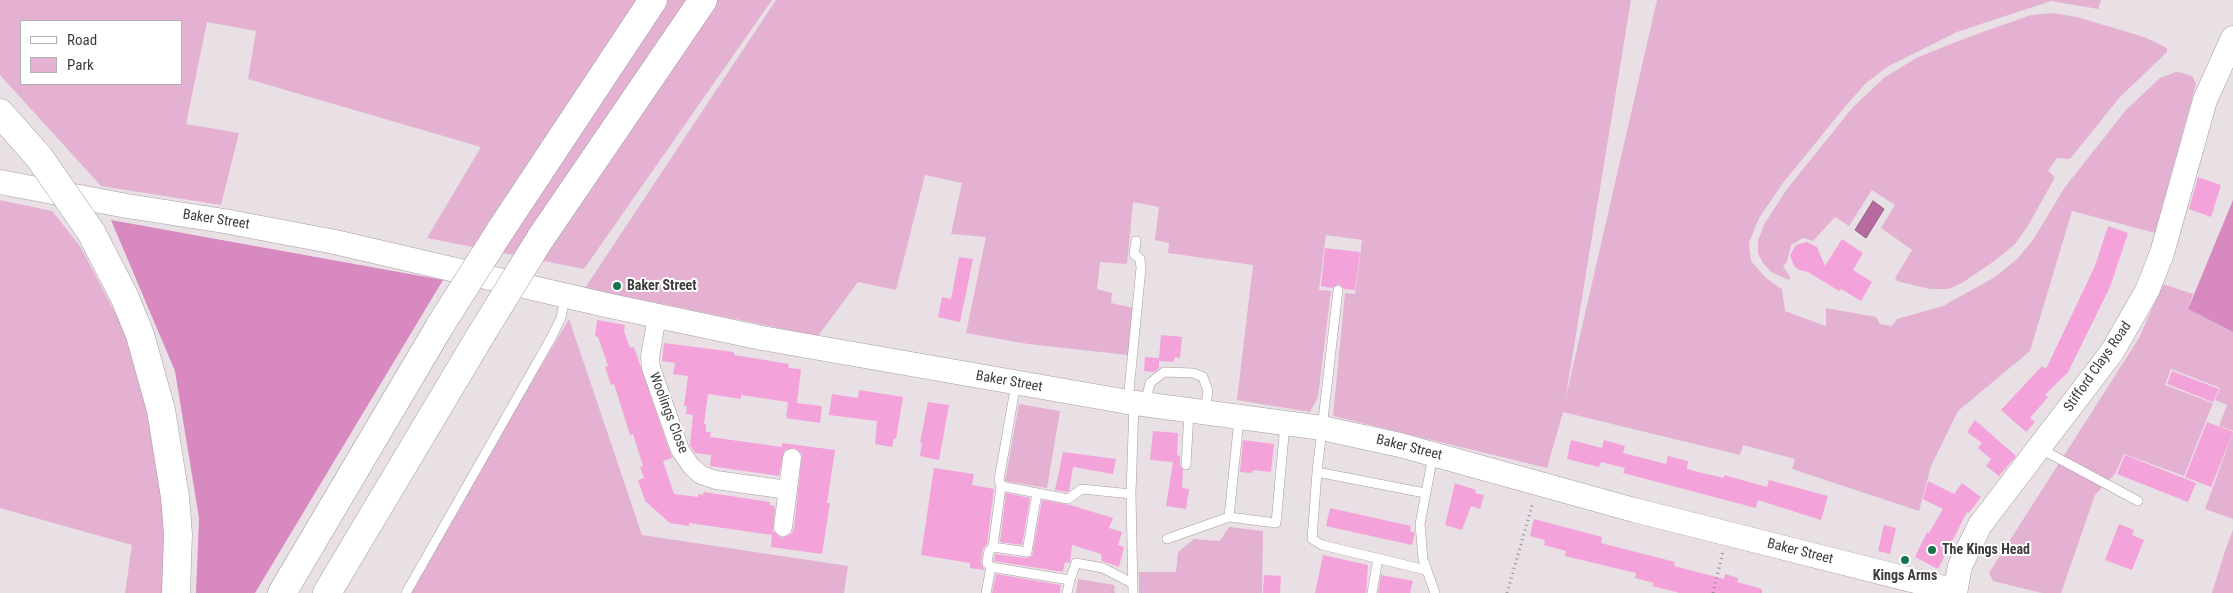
<!DOCTYPE html>
<style>
body{margin:0}
#map{position:relative;width:2233px;height:593px;overflow:hidden;background:#e8e0e5;font-family:"Roboto Condensed",sans-serif}
canvas{display:block}
.legend{position:absolute;left:20px;top:20px;width:162px;height:65px;box-sizing:border-box;background:#fff;border:1px solid #b2b1b1;margin:0;padding:6px 9px;list-style:none;font-size:15px;color:#3e3b3d}
.legend li{display:flex;align-items:center;gap:10px;height:25px}
.legend b{width:25px;border:1px solid #b2b1b1}
</style>
<div id="map">
<canvas width="2233" height="593"></canvas>
<ul class="legend">
<li><b style="height:6px;background:#fff"></b>Road</li>
<li><b style="height:14px;background:#e4b1d3"></b>Park</li>
</ul>
</div>
<script>
const c = document.querySelector('canvas').getContext('2d');
c.lineJoin = 'round';
function fillPath(path, color) { c.fillStyle = color; c.fill(path, 'evenodd'); }
const shape = rows => new Path2D(rows.map(r => 'M' + r).join(''));
function strokePath(path, color, width, dash) { c.strokeStyle = color; c.lineWidth = width; c.lineCap = dash ? 'butt' : 'round'; c.setLineDash(dash || []); c.stroke(path); }
function write(font, color, halo, rows, align = 'center') {
  c.font = font + ' "Roboto Condensed",sans-serif'; c.lineWidth = 4; c.setLineDash([]); c.textBaseline = 'middle'; c.strokeStyle = halo; c.fillStyle = color; for (const [text, x, y, turn = 0] of rows) {
    c.save(); c.translate(x, y); c.rotate((+turn || 0) * Math.PI / 180); c.textAlign = isNaN(turn) ? turn : align; if (halo) c.strokeText(text, 0, 0); c.fillText(text, 0, 0); c.restore();
  }
}
fillPath(shape([
 [0,0,772,0,584,269,427,238,481,147,248,79,256,31,207,22,186,124,239,133,221,205,101,186,0,75],
 [21,21,181,21,181,84,21,84],
 [776,0,1631,0,1565,401,1657,0,2101,0,2098,9,2051,1,1957,32,1887,67,1865,84,1844,108,1783,183,1759,218,1749,243,1751,261,1767,279,1782,289,1785,311,1826,326,1826,308,1876,317,1880,324,1892,326,1897,319,1943,306,1995,277,2017,259,2033,240,2065,187,2126,110,2160,78,2176,72,2183,73,2192,76,2196,84,2155,233,2072,211,2030,351,1958,411,1931,466,1919,511,1792,469,1795,459,1743,445,1740,455,1563,412,1547,468,1333,416,1345,293,1355,294,1362,240,1326,235,1319,290,1331,291,1318,397,1310,412,1237,400,1253,265,1168,253,1169,243,1155,240,1159,207,1133,202,1127,264,1100,262,1097,289,1112,293,1111,303,1134,308,1128,355,1028,344,966,333,986,237,951,234,962,183,925,175,896,290,858,282,818,336,585,288],
 [2053,13,2077,17,2144,37,2167,48,2167,52,2120,97,2070,159,2057,158,2048,171,2053,175,2054,179,2029,224,2015,244,1993,262,1962,283,1948,289,1930,289,1897,281,1895,278,1912,250,1881,228,1895,205,1872,190,1849,226,1835,217,1813,241,1803,238,1791,245,1787,262,1783,266,1790,277,1789,280,1771,272,1763,263,1758,253,1758,240,1765,223,1787,189,1853,107,1885,77,1916,58,1966,38,2031,15],
 [0,200,52,211,80,246,127,335,158,449,167,549,164,593,125,593,132,545,0,508],
 [2163,284,2193,294,2188,309,2233,332,2233,431,2219,426,2227,405,2215,400,2220,388,2171,369,2165,385,2213,403,2184,476,2124,454,2115,474,2095,495,2061,593,2042,593,1993,581,1989,573,2139,338],
 [569,319,642,535,848,566,844,593,407,593],
 [1019,404,1060,411,1047,488,1005,481],
 [2233,432,2233,519,2205,509],
 [1229,527,1263,531,1262,593,1139,593,1139,572,1176,572,1178,552,1194,539,1220,541],
 [2233,530,2233,593,2212,593,2225,551],
 [1078,579,1114,585,1115,593,1076,593]
]), '#e4b1d3');
fillPath(shape([
 [2233,200,2233,332,2188,309],
 [111,220,443,280,255,593,196,593,199,518,175,371]
]), '#d889c0');
const water = shape([
 [1873,201,1884,209,1866,238,1855,230,1873,201]
]);
fillPath(water, '#b66a9f');
strokePath(water, '#925c82', 1);
fillPath(shape([
 [2198,177,2221,185,2211,217,2189,209],
 [2108,226,2128,233,2110,287,2068,372,2045,395,2048,397,2030,418,2035,422,2026,432,2001,410,2042,366,2046,369,2095,266],
 [1842,239,1863,253,1853,270,1872,282,1861,301,1841,289,1839,291,1808,272,1799,270,1794,266,1790,255,1796,245,1807,242,1817,247,1825,266],
 [1325,248,1360,252,1355,290,1344,289,1339,284,1332,288,1321,286],
 [959,257,973,259,960,322,938,317,942,297,951,299],
 [597,320,625,325,624,331,630,348,634,347,672,458,663,461,674,494,698,497,698,494,703,495,704,492,770,502,770,505,775,506,773,531,782,538,791,534,794,528,802,454,794,448,784,451,779,476,710,466,711,455,695,453,690,445,693,415,686,414,687,406,684,406,688,376,673,374,675,363,662,361,664,343,734,352,734,355,789,364,788,368,801,369,797,403,822,406,820,423,786,418,788,402,741,395,741,399,708,394,704,424,706,424,706,432,711,432,710,437,782,447,782,443,835,450,827,503,830,503,822,554,771,547,772,535,689,523,689,526,670,523,645,501,638,480,644,478,640,467,643,466,633,434,630,435,614,384,611,385,605,367,608,366,598,337,595,336],
 [1161,335,1182,337,1180,358,1175,357,1174,362,1159,361,1159,368,1154,372,1144,371,1145,357,1159,358],
 [2172,371,2219,389,2213,402,2167,384],
 [859,390,903,397,896,439,894,438,892,447,875,444,877,421,829,415,832,394,858,398],
 [928,402,949,405,939,460,920,456,922,443,920,443],
 [1975,420,2016,456,1999,476,1986,466,1991,459,1978,448,1982,443,1967,432],
 [2207,422,2233,432,2211,487,2185,477],
 [1153,431,1178,433,1177,455,1180,456,1180,465,1183,470,1182,488,1189,489,1186,509,1166,506,1173,462,1150,460],
 [1243,440,1274,444,1271,472,1253,470,1252,473,1240,472],
 [1571,440,1602,448,1604,440,1625,446,1623,453,1666,464,1668,456,1688,461,1687,469,1702,473,1724,478,1724,475,1767,487,1769,480,1828,496,1821,520,1758,500,1756,508,1623,473,1625,468,1601,462,1599,467,1567,459],
 [1063,452,1116,459,1113,474,1073,467,1069,491,1067,492,1055,490],
 [2125,455,2196,483,2188,502,2117,474],
 [934,468,974,474,972,485,994,489,987,544,983,549,981,562,984,570,970,568,970,563,921,555],
 [1928,481,1954,494,1962,483,1981,497,1969,513,1967,512,1938,569,1915,557,1927,532,1929,533,1943,509,1923,499],
 [1455,483,1476,490,1475,493,1484,495,1480,509,1471,506,1462,530,1445,525],
 [1006,493,1030,498,1022,545,1000,542],
 [1042,500,1070,505,1113,518,1109,528,1122,532,1118,545,1124,547,1119,567,1102,561,1101,554,1072,545,1070,563,1065,562,1063,572,994,561,995,554,1026,558,1032,556],
 [1330,508,1411,526,1410,531,1415,533,1412,545,1326,526],
 [1534,519,1602,537,1601,543,1675,562,1674,566,1724,579,1725,574,1738,578,1737,582,1762,589,1762,593,1680,593,1652,586,1654,583,1635,578,1636,573,1565,556,1566,551,1544,545,1545,540,1530,536],
 [2119,524,2134,530,2132,535,2144,540,2132,570,2105,560],
 [1884,525,1896,528,1890,554,1878,551],
 [1323,555,1368,565,1366,593,1315,593],
 [996,574,1061,585,1060,593,992,593],
 [1264,575,1281,576,1280,593,1263,593],
 [1381,575,1413,581,1410,593,1378,593]
]), '#f3a2da');
const lane = shape([
 [1338,290,1317,472,1312,539,1322,545,1426,570],
 [1128,401,1141,268,1140,259,1134,254,1136,241],
 [1145,404,1150,383,1164,372,1193,373,1203,377,1208,391,1205,411],
 [1239,419,1229,517,1276,523,1285,424],
 [2039,448,2138,501],
 [1433,456,1420,524,1423,559,1435,593],
 [1186,465,1189,412],
 [1317,472,1425,493],
 [1001,486,999,480,1016,383],
 [1037,493,1027,552,993,547,1001,486,1068,499,1082,489,1131,494],
 [1167,539,1229,517],
 [991,567,987,563,989,551,993,547],
 [406,593,550,340,561,318,565,296],
 [986,593,991,567,1070,580,1076,563,1103,568,1132,583],
 [1067,593,1070,580],
 [1133,593,1131,494,1134,402],
 [1372,593,1378,558]
]);
const street = shape([
 [657,316,650,357,651,368,680,450,691,466,701,475,716,480,788,490],
 [783,527,792,458]
]);
const secondary = shape([
 [0,182,127,206,224,221,335,242,606,305,762,338,1128,402,1322,428,1400,445,1634,510,1955,591],
 [1955,593,1960,566,1980,525,2112,352,2147,291,2162,253,2205,100,2233,38]
]);
const highway = shape([
 [0,113,39,157],
 [500,231,653,0],
 [91,232,125,298,140,335,161,410,175,497,178,534,176,593],
 [540,239,703,0],
 [282,593,441,324],
 [327,593,482,333]
]);
strokePath(lane, '#a49ca1', 10);
strokePath(street, '#a49ca1', 19);
strokePath(secondary, '#a49ca1', 25);
strokePath(highway, '#a49ca1', 29);
strokePath(shape([
 [1507,593,1533,502],
 [1713,593,1723,551]
]), '#928d90', 3, [1, 4]);
strokePath(lane, '#fff', 9);
strokePath(street, '#fff', 18);
strokePath(secondary, '#fff', 24);
strokePath(highway, '#fff', 28);
const highwayBridge = shape([
 [39,157,91,232],
 [441,324,500,231],
 [482,333,540,239]
]);
strokePath(highwayBridge, '#a49ca1', 29, []);
strokePath(highwayBridge, '#fff', 28);
for (const [x, y, r, color] of [
 [617,286,5,"#14754c"],
 [1932,550,5,"#14754c"],
 [1905,560,5,"#14754c"]
]) { const dot = new Path2D(); dot.arc(x, y, r, 0, 2 * Math.PI); c.fillStyle = color; c.fill(dot); strokePath(dot, '#fff', 2); }
write('14px', '#3e3b3d', '#fff', [
 ["Baker Street",216,220,9],
 ["Stifford Clays Road",2098,367,-55],
 ["Baker Street",1009,382,10],
 ["Woolings Close",668,413,69],
 ["Baker Street",1409,448,14],
 ["Baker Street",1800,552,14]
]);
write('bold 14px', '#3e3b3d', '#fff', [
 ["Baker Street",627,286],
 ["The Kings Head",1942,550],
 ["Kings Arms",1905,576,"center"]
], 'left');
</script>
